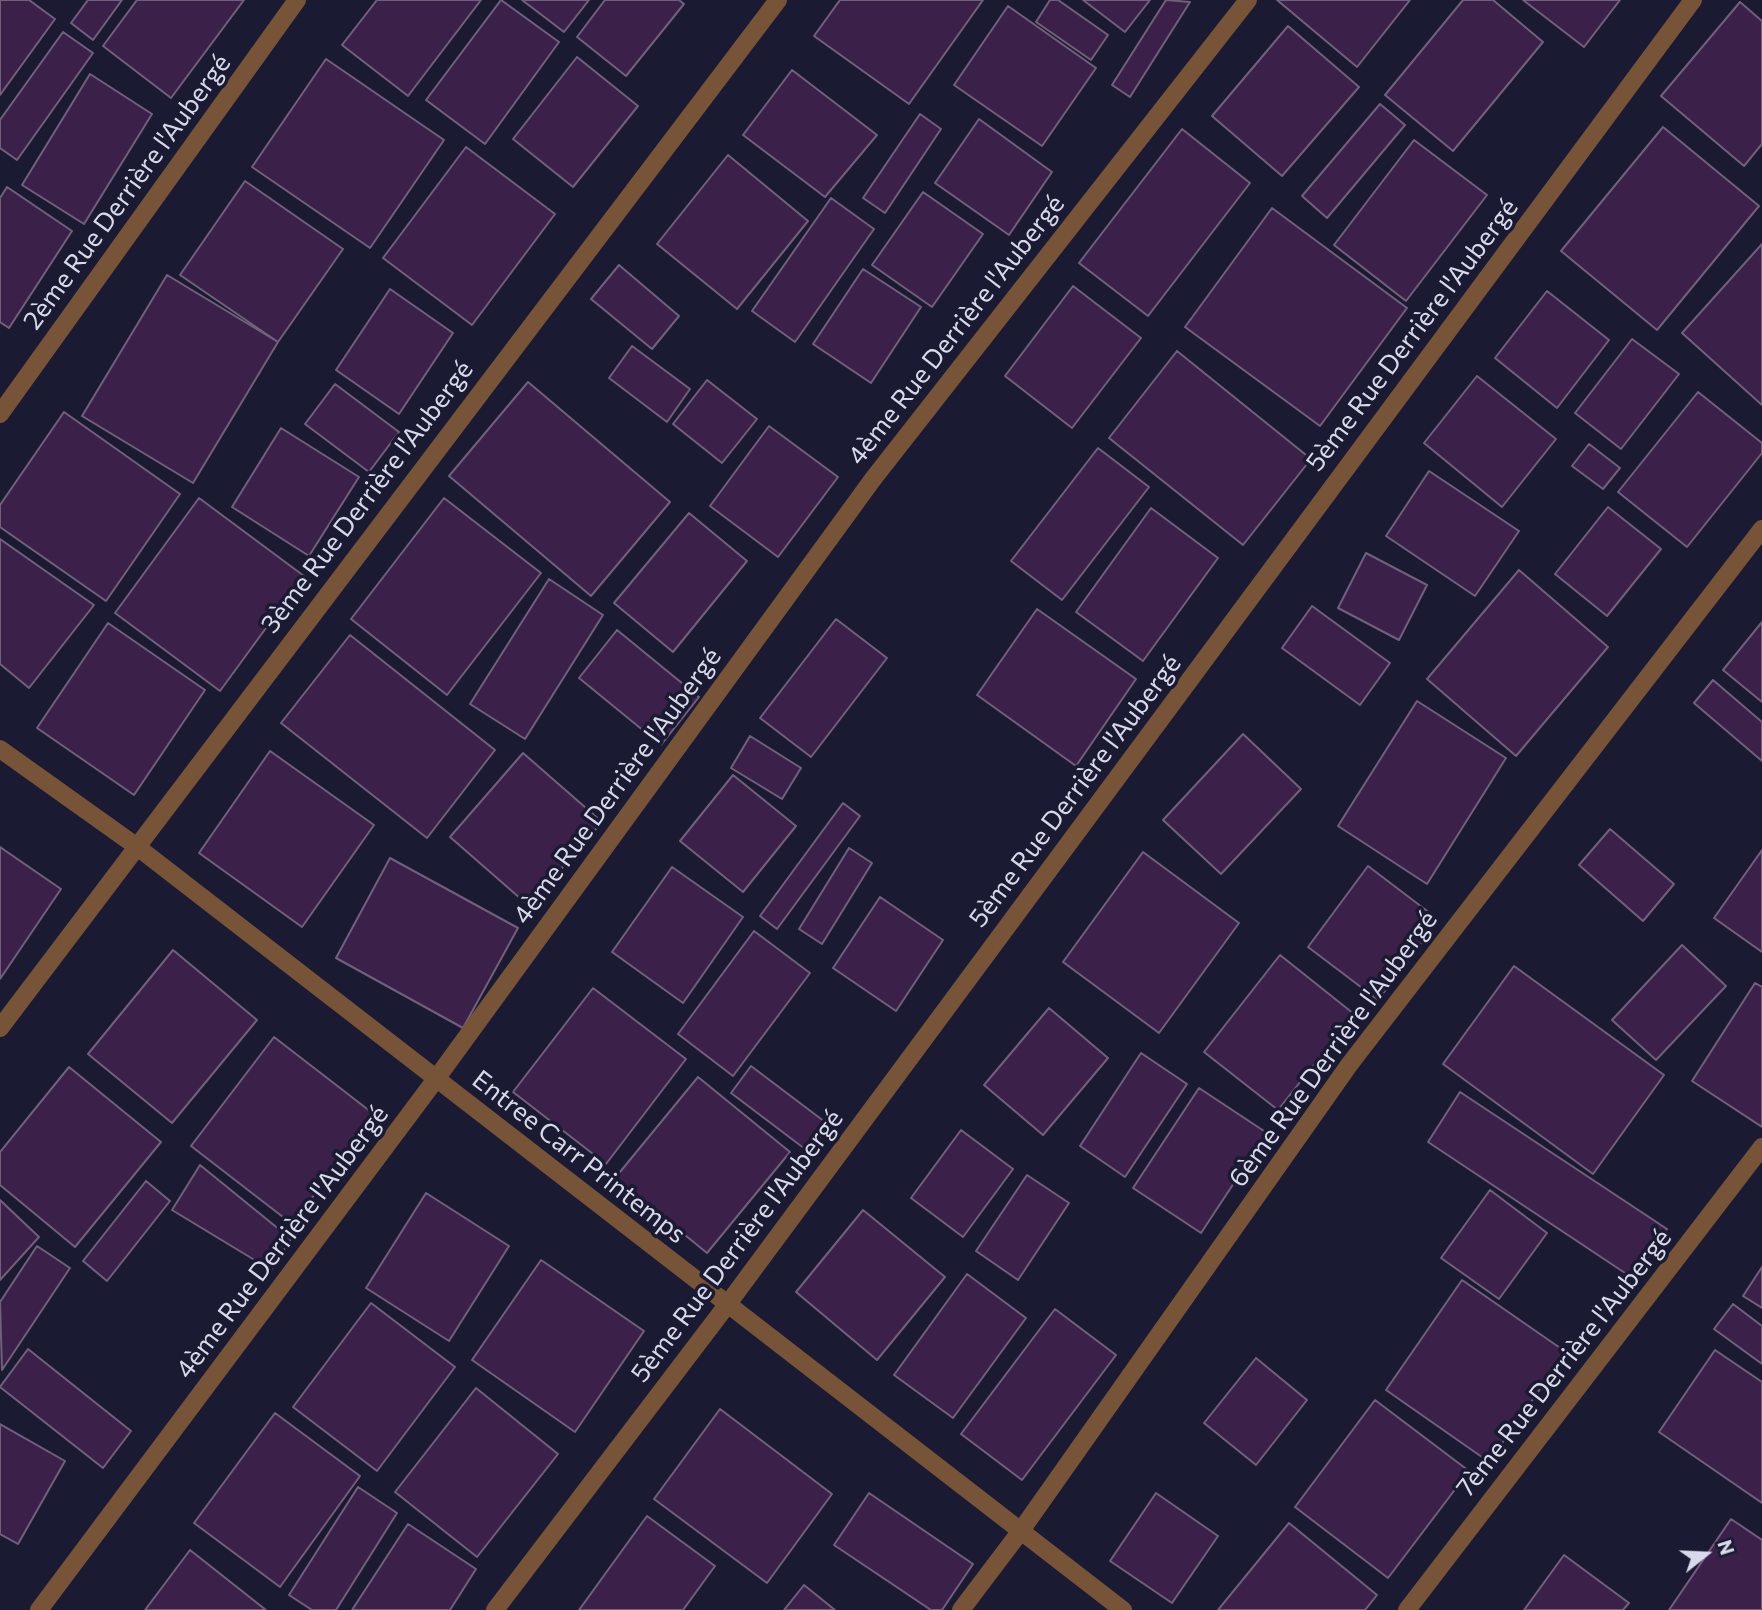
<!DOCTYPE html>
<meta charset="utf-8">
<style>
body{margin:0}
#map{position:relative;width:1762px;height:1610px;overflow:hidden;background:#1a1a32;font-family:Commissioner,sans-serif}
canvas{display:block}
.north{position:absolute;left:1671px;top:1519px;width:70px;height:70px;-webkit-text-stroke:5px #1a1a32;paint-order:stroke;rotate:72deg;font-size:19px;font-weight:700;line-height:28px;text-align:center;color:#d8d9ea}
.north::after{content:'';display:block;margin:auto;width:24px;height:32px;background:#d8d9ea;clip-path:polygon(50% 0,100% 100%,50% 72%,0 100%)}
</style>
<div id="map">
<canvas width="1762" height="1610"></canvas>
<div class="north">N</div>
</div>
<script>
const c = document.querySelector('canvas').getContext('2d');
c.lineJoin = 'round';
function fillPath(path, color) { c.fillStyle = color; c.fill(path, 'evenodd'); }
const shape = rows => new Path2D(rows.map(r => 'M' + r).join(''));
function strokePath(path, color, width, dash) { c.strokeStyle = color; c.lineWidth = width; c.lineCap = dash ? 'butt' : 'round'; c.setLineDash(dash || []); c.stroke(path); }
function write(font, color, halo, rows, align = 'center') {
  c.font = font + ' Commissioner,sans-serif'; c.lineWidth = 7; c.setLineDash([]); c.textBaseline = 'middle'; c.strokeStyle = halo; c.fillStyle = color; for (const [text, x, y, turn = 0] of rows) {
    c.save(); c.translate(x, y); c.rotate((+turn || 0) * Math.PI / 180); c.textAlign = isNaN(turn) ? turn : align; if (halo) c.strokeText(text, 0, 0); c.fillText(text, 0, 0); c.restore();
  }
}
const building = shape([
 [0,0,29,0,55,19,0,95,0,0],
 [88,0,122,0,93,40,71,23,88,0],
 [137,0,244,0,171,98,103,46,137,0],
 [377,0,481,0,408,96,342,45,377,0],
 [501,0,559,42,485,144,426,100,501,0],
 [522,0,589,0,564,32,522,0],
 [605,0,679,0,684,4,626,76,577,37,605,0],
 [840,0,983,0,909,104,814,36,840,0],
 [1050,0,1058,0,1108,35,1091,60,1036,22,1050,0],
 [1083,0,1150,0,1125,32,1083,0],
 [1166,0,1190,2,1130,97,1112,85,1166,0],
 [1277,0,1410,0,1357,67,1277,0],
 [1463,0,1493,0,1543,42,1453,151,1385,95,1463,0],
 [1523,0,1620,0,1584,47,1523,0],
 [1740,2,1762,21,1762,144,1744,166,1661,96,1740,2],
 [1008,6,1096,68,1042,146,954,85,1008,6],
 [1288,26,1359,87,1282,176,1212,116,1288,26],
 [63,32,93,53,17,160,0,148,0,120,63,32],
 [577,57,638,106,573,187,513,139,577,57],
 [326,59,444,140,370,248,252,167,326,59],
 [792,70,877,135,825,197,743,135,792,70],
 [90,74,152,114,84,224,22,185,90,74],
 [1380,104,1405,125,1327,218,1302,196,1380,104],
 [920,114,941,129,885,213,863,198,920,114],
 [979,119,1052,172,1009,235,935,183,979,119],
 [1663,127,1759,206,1657,330,1561,251,1663,127],
 [1182,129,1250,183,1148,316,1079,263,1182,129],
 [1414,140,1487,195,1406,301,1334,245,1414,140],
 [466,147,555,214,472,325,383,258,466,147],
 [728,155,808,221,737,309,657,244,728,155],
 [245,181,343,249,278,342,180,275,245,181],
 [7,187,72,231,9,328,0,322,0,198,7,187],
 [923,192,983,234,932,307,872,265,923,192],
 [831,198,874,229,795,342,752,311,831,198],
 [1272,208,1407,308,1320,426,1185,327,1272,208],
 [1762,244,1762,405,1682,333,1762,244],
 [619,265,679,316,652,349,591,299,619,265],
 [863,269,921,307,871,383,813,344,863,269],
 [167,275,278,342,193,483,82,416,167,275],
 [1073,286,1141,338,1072,428,1005,376,1073,286],
 [390,289,453,333,399,414,336,370,390,289],
 [1547,291,1609,340,1557,408,1495,358,1547,291],
 [1632,339,1679,374,1621,449,1575,413,1632,339],
 [632,346,690,389,667,422,609,378,632,346],
 [1177,351,1311,459,1243,545,1109,438,1177,351],
 [1477,376,1556,439,1502,507,1424,443,1477,376],
 [707,380,757,419,722,463,673,424,707,380],
 [528,382,670,502,591,596,449,476,528,382],
 [335,384,399,432,369,472,305,424,335,384],
 [1698,392,1762,443,1762,453,1687,547,1618,492,1698,392],
 [64,412,180,494,106,601,0,527,0,505,64,412],
 [769,426,838,477,778,557,710,506,769,426],
 [281,428,359,477,309,556,232,507,281,428],
 [1589,444,1620,468,1603,489,1572,466,1589,444],
 [1098,448,1149,487,1062,600,1011,561,1098,448],
 [1429,471,1519,531,1475,596,1386,536,1429,471],
 [199,498,304,576,220,691,115,613,199,498],
 [444,498,541,573,447,695,351,619,444,498],
 [1608,507,1661,549,1607,616,1555,574,1608,507],
 [1151,508,1218,558,1143,661,1076,612,1151,508],
 [689,513,747,561,673,652,614,603,689,513],
 [0,539,94,605,29,688,0,664,0,539],
 [1366,553,1427,585,1399,640,1338,608,1366,553],
 [1519,570,1608,647,1516,756,1427,679,1519,570],
 [549,579,603,615,525,739,470,704,549,579],
 [1312,606,1390,663,1360,705,1282,648,1312,606],
 [1037,609,1136,679,1076,766,977,695,1037,609],
 [836,619,887,658,811,757,760,718,836,619],
 [1762,622,1762,702,1723,670,1762,622],
 [108,623,205,690,134,795,37,728,108,623],
 [617,630,699,697,661,745,579,678,617,630],
 [350,635,495,750,427,838,281,723,350,635],
 [1713,680,1762,722,1762,761,1694,703,1713,680],
 [1417,701,1506,758,1427,884,1338,826,1417,701],
 [1243,734,1301,789,1221,874,1163,820,1243,734],
 [750,736,801,768,782,799,731,768,750,736],
 [270,751,374,825,302,927,199,853,270,751],
 [523,753,602,822,529,906,450,837,523,753],
 [733,775,796,826,743,892,680,841,733,775],
 [843,803,860,816,777,929,760,916,843,803],
 [1610,829,1674,884,1643,921,1579,865,1610,829],
 [0,847,61,889,0,979,0,847],
 [849,848,872,863,822,944,799,929,849,848],
 [1762,850,1762,952,1714,918,1762,850],
 [1143,852,1239,923,1159,1033,1063,962,1143,852],
 [390,858,518,928,463,1028,336,958,390,858],
 [1368,866,1439,920,1378,1000,1308,947,1368,866],
 [672,867,743,917,683,1003,612,952,672,867],
 [880,897,943,940,896,1011,833,968,880,897],
 [754,931,810,973,733,1076,678,1034,754,931],
 [1682,945,1726,986,1656,1060,1612,1020,1682,945],
 [173,950,257,1020,172,1123,88,1054,173,950],
 [1280,955,1354,1014,1278,1110,1204,1052,1280,955],
 [1514,966,1664,1075,1593,1174,1443,1064,1514,966],
 [1755,983,1762,987,1762,1127,1692,1081,1755,983],
 [593,988,686,1059,606,1164,513,1092,593,988],
 [1049,1008,1108,1058,1043,1135,984,1085,1049,1008],
 [274,1037,375,1115,292,1224,191,1146,274,1037],
 [1141,1053,1187,1084,1125,1177,1080,1146,1141,1053],
 [751,1066,829,1125,809,1152,731,1093,751,1066],
 [69,1067,161,1142,75,1247,0,1185,0,1152,69,1067],
 [698,1077,790,1152,707,1253,615,1178,698,1077],
 [1199,1088,1267,1133,1201,1233,1133,1188,1199,1088],
 [1460,1092,1667,1229,1634,1279,1428,1142,1460,1092],
 [961,1130,1013,1169,963,1237,911,1198,961,1130],
 [200,1165,291,1239,271,1270,172,1210,200,1165],
 [1027,1175,1069,1203,1018,1280,976,1251,1027,1175],
 [146,1181,170,1201,107,1281,83,1261,146,1181],
 [1490,1190,1547,1233,1499,1299,1441,1258,1490,1190],
 [426,1193,509,1246,449,1341,366,1288,426,1193],
 [0,1200,39,1237,0,1280,0,1200],
 [863,1210,945,1277,877,1360,796,1292,863,1210],
 [37,1246,70,1268,2,1370,0,1302,37,1246],
 [541,1260,644,1331,575,1432,472,1360,541,1260],
 [1762,1267,1762,1308,1743,1296,1762,1267],
 [967,1274,1026,1318,953,1418,894,1375,967,1274],
 [1462,1280,1566,1352,1489,1462,1386,1390,1462,1280],
 [371,1303,455,1367,377,1471,293,1407,371,1303],
 [1733,1304,1762,1326,1762,1364,1714,1329,1733,1304],
 [1055,1309,1116,1355,1022,1480,961,1434,1055,1309],
 [28,1349,131,1431,103,1468,0,1387,28,1349],
 [1715,1350,1762,1382,1762,1503,1659,1432,1715,1350],
 [1256,1358,1307,1400,1256,1465,1204,1423,1256,1358],
 [476,1388,558,1454,477,1557,395,1492,476,1388],
 [1375,1400,1469,1471,1388,1578,1295,1507,1375,1400],
 [720,1409,832,1494,767,1583,654,1499,720,1409],
 [275,1413,360,1476,280,1587,194,1523,275,1413],
 [0,1424,65,1461,18,1544,0,1534,0,1424],
 [358,1487,397,1513,336,1610,312,1610,289,1595,358,1487],
 [869,1493,973,1564,942,1610,931,1610,834,1545,869,1493],
 [1156,1493,1218,1536,1172,1603,1110,1561,1156,1493],
 [647,1516,715,1566,683,1610,579,1610,647,1516],
 [1731,1519,1762,1540,1762,1610,1669,1610,1731,1519],
 [1289,1523,1377,1595,1365,1610,1218,1610,1289,1523],
 [408,1524,476,1569,450,1610,352,1610,408,1524],
 [190,1550,266,1610,145,1610,190,1550],
 [1564,1555,1629,1603,1623,1610,1524,1610,1564,1555],
 [804,1585,835,1610,784,1610,804,1585]
]);
fillPath(building, '#3b214a');
strokePath(building, '#71607c', 2);
strokePath(shape([
 [0,414,297,0],
 [0,749,136,846,1123,1610],
 [0,1028,778,0],
 [39,1610,436,1079,873,479,1248,0],
 [495,1610,727,1305,1693,0],
 [961,1610,1020,1532,1349,1065,1762,529],
 [1407,1610,1762,1147]
]), '#775437', 18);
write('26px', '#d8d9ea', '#1a1a32', [
 ["2ème Rue Derrière l'Aubergé",127,192,-54],
 ["4ème Rue Derrière l'Aubergé",956,330,-52],
 ["5ème Rue Derrière l'Aubergé",1412,335,-53],
 ["3ème Rue Derrière l'Aubergé",367,497,-53],
 ["4ème Rue Derrière l'Aubergé",617,786,-54],
 ["5ème Rue Derrière l'Aubergé",1075,791,-53],
 ["6ème Rue Derrière l'Aubergé",1333,1049,-54],
 ["Entree Carr Printemps",579,1157,38],
 ["4ème Rue Derrière l'Aubergé",282,1242,-53],
 ["5ème Rue Derrière l'Aubergé",737,1246,-53],
 ["7ème Rue Derrière l'Aubergé",1564,1363,-52]
]);
</script>
